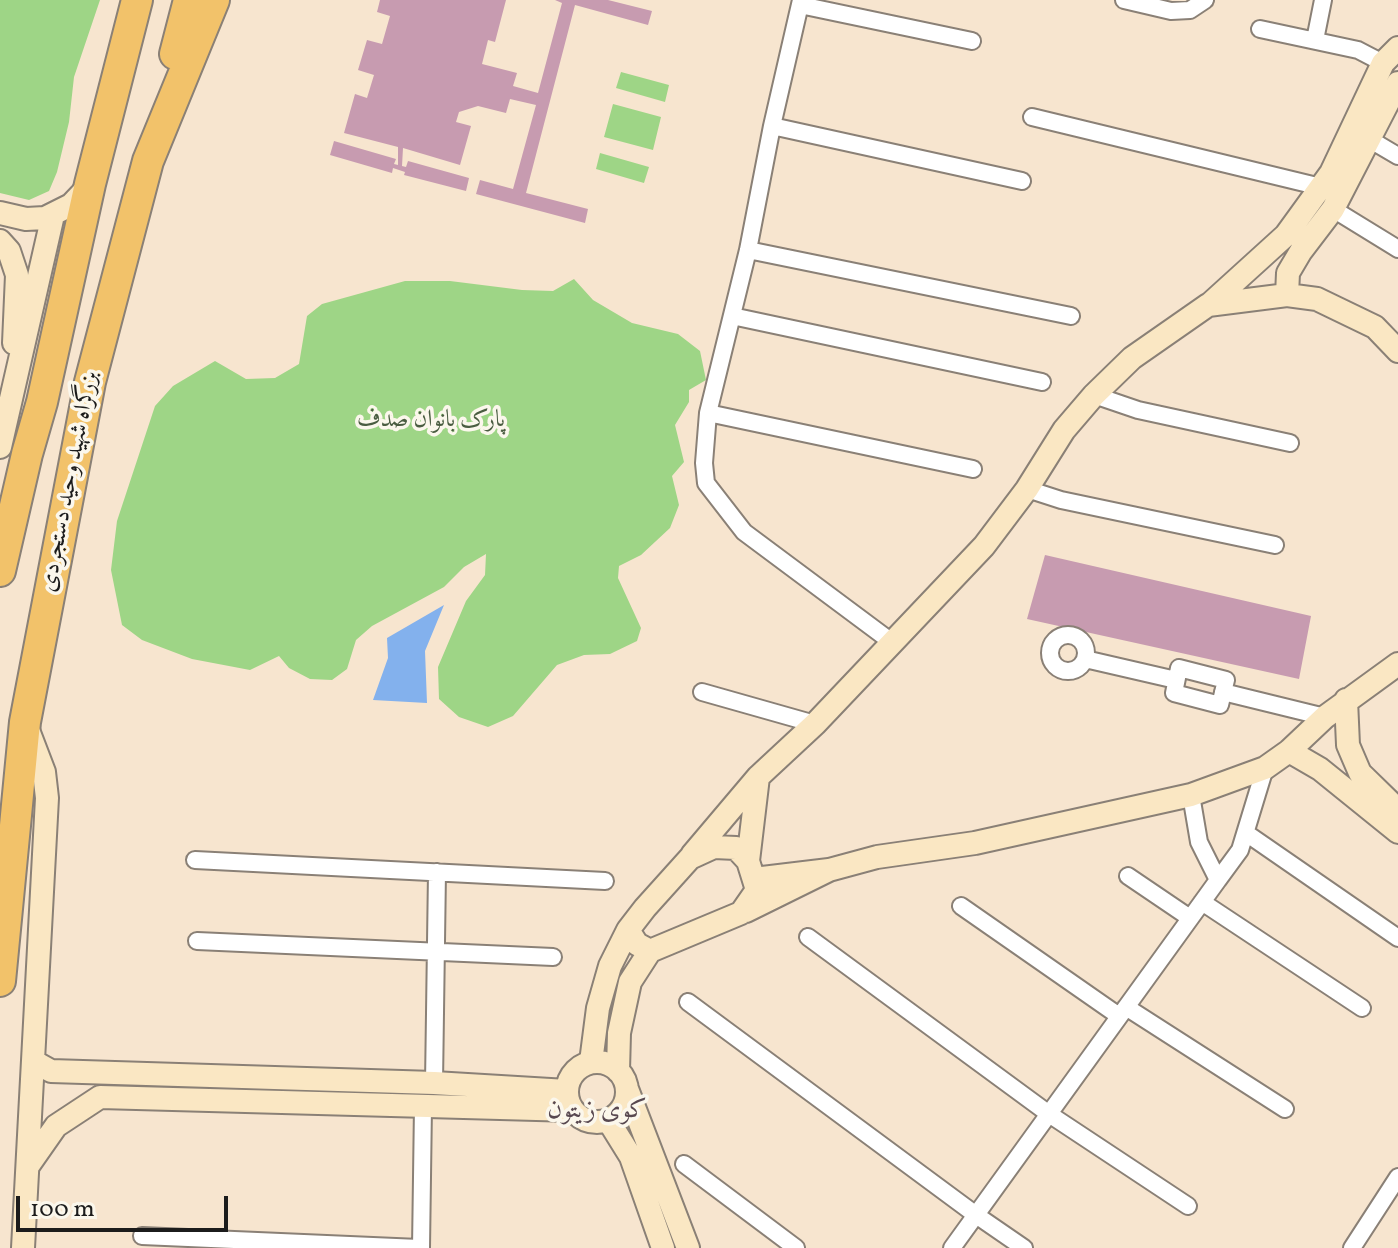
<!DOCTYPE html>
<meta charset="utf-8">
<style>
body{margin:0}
#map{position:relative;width:1398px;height:1248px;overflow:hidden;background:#f7e5cf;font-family:Vollkorn,serif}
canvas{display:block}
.scale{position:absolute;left:16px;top:1196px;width:212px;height:36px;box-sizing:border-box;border:4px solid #1c1c1c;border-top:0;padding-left:10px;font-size:24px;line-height:28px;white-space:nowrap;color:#1c1c1c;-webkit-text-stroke:6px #fbf7ec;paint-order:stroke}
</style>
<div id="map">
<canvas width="1398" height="1248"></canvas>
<div class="scale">100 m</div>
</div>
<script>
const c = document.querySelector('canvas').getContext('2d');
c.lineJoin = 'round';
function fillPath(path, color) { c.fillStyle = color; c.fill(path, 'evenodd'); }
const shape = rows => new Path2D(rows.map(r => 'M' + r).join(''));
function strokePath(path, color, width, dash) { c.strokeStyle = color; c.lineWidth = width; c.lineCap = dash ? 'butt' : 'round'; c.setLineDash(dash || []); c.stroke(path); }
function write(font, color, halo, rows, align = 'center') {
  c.font = font + ' Vollkorn,Amiri,serif'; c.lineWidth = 7; c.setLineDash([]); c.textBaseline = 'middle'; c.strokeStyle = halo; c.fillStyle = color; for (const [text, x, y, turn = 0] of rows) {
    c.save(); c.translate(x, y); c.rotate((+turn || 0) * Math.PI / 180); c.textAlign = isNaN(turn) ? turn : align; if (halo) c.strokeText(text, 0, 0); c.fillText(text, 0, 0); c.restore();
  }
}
fillPath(shape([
 [0,0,100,0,74,77,69,122,57,172,49,191,29,200,0,193],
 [621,72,669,85,665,102,616,88],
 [613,104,661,117,653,150,604,137],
 [600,153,649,167,644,183,596,169],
 [574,279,593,300,632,323,678,334,700,351,706,380,689,390,689,402,675,425,684,462,672,476,679,505,670,528,641,555,619,566,618,578,641,628,637,641,610,654,584,655,557,665,513,716,488,727,459,717,439,699,438,667,466,601,485,575,486,554,464,567,444,587,372,626,356,640,347,669,332,680,310,679,289,668,279,656,250,670,192,659,142,640,122,625,111,570,117,521,155,406,173,386,215,361,246,379,275,378,299,364,307,316,322,304,405,281,450,281,522,290,553,291]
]), '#9ed586');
fillPath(shape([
 [444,605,425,651,427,703,373,700,388,658,387,638]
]), '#83b1ed');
fillPath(shape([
 [380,0,506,0,495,42,488,40,482,64,517,73,513,86,538,93,562,3,555,0,608,0,652,11,648,25,575,5,526,193,588,209,585,223,476,194,480,180,513,189,536,105,510,99,506,113,478,106,459,112,456,122,471,126,460,165,403,148,402,166,406,167,408,161,469,178,466,191,404,175,405,172,393,168,392,173,330,155,334,141,396,159,394,164,398,165,398,147,344,133,355,94,367,98,374,75,358,70,367,40,382,44,390,16,377,12],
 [1045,555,1311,616,1299,679,1027,619]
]), '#c79bb0');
const street = shape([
 [801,0,772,126,748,250,708,413,704,463,706,483,744,532,893,643],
 [1124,0,1171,11,1190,10,1205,0],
 [800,5,972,41],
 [1260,29,1358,50,1383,63],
 [1315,40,1323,0],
 [1032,117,1321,187],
 [772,126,1022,181],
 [1369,139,1398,156],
 [1333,209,1398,249],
 [748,250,1071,316],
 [732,316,1042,382],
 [1094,395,1138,410,1290,443],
 [708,413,973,469],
 [1027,489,1061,500,1275,545],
 '1050 653a18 18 0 1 1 36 0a18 18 0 1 1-36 0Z',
 [1085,659,1176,680],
 [1179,668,1226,680,1220,705,1174,693,1179,668],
 [702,692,815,724],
 [1223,692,1325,717],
 [1191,795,1199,842,1218,880,1240,850,1265,768],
 [1246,833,1398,938],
 [195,860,605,881],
 [1128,876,1190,918],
 [1202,902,1362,1008],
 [961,906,1119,1016],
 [808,937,1049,1114,1188,1206],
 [197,941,553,957],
 [688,1002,976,1215,1024,1248],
 [1126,1007,1285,1109],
 [434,1083,437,872],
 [684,1164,796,1248],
 [142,1236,419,1248],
 [421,1248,423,1106],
 [952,1248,1218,880],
 [1352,1248,1398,1177]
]);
const secondary = shape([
 [0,213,26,219,45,218,71,205,90,185],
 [0,241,9,251,17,275,14,343],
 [1287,295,1288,273,1301,251,1333,209,1398,83],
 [1210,304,1286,235,1331,173,1383,63,1398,48],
 [0,447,53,215],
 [1346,700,1348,745,1360,773,1398,810],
 [1289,751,1320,769,1398,832],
 [758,777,815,724,984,546,1027,489,1064,430,1094,395,1132,358,1208,305,1287,295,1317,299,1375,327,1398,351],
 [714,847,736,848,748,861,757,890,741,913,650,951,637,944,628,930,645,908,690,858,714,847],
 [692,855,758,777,748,861],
 [829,870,877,857,975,843,1191,795,1265,768,1289,751,1325,717,1398,664],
 [746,911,829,870,754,879],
 [33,1061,51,1071,434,1083,567,1091],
 [591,1062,598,1008,610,966,628,930],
 '567 1092a30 30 0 1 1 60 0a30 30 0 1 1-60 0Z',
 [618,1071,619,1033,630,982,650,951],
 [627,1089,688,1248],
 [608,1120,631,1157,663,1248],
 [28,1166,56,1126,100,1097,573,1110],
 [23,1248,47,798,44,772,26,725]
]);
const highway = shape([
 [175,54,189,0],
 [0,571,27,454,42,402,90,184,137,0],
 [0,981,25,722,90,382,148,161,214,0]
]);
strokePath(street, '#8a8076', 20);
strokePath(secondary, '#8a8076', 26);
strokePath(highway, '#8a8076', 34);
strokePath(street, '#fff', 16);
strokePath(secondary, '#fae7c3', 22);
strokePath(highway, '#f2c26a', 30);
write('24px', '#4a5d41', '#fbf7ec', [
 ["پارک بانوان صدف",431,422]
]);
write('24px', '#1c1c1c', '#fbf7ec', [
 ["بزرگراه شهید وحید دستجردی",71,482,-79]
]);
write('26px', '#584850', '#fbf7ec', [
 ["کوی زیتون",597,1112]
]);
</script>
